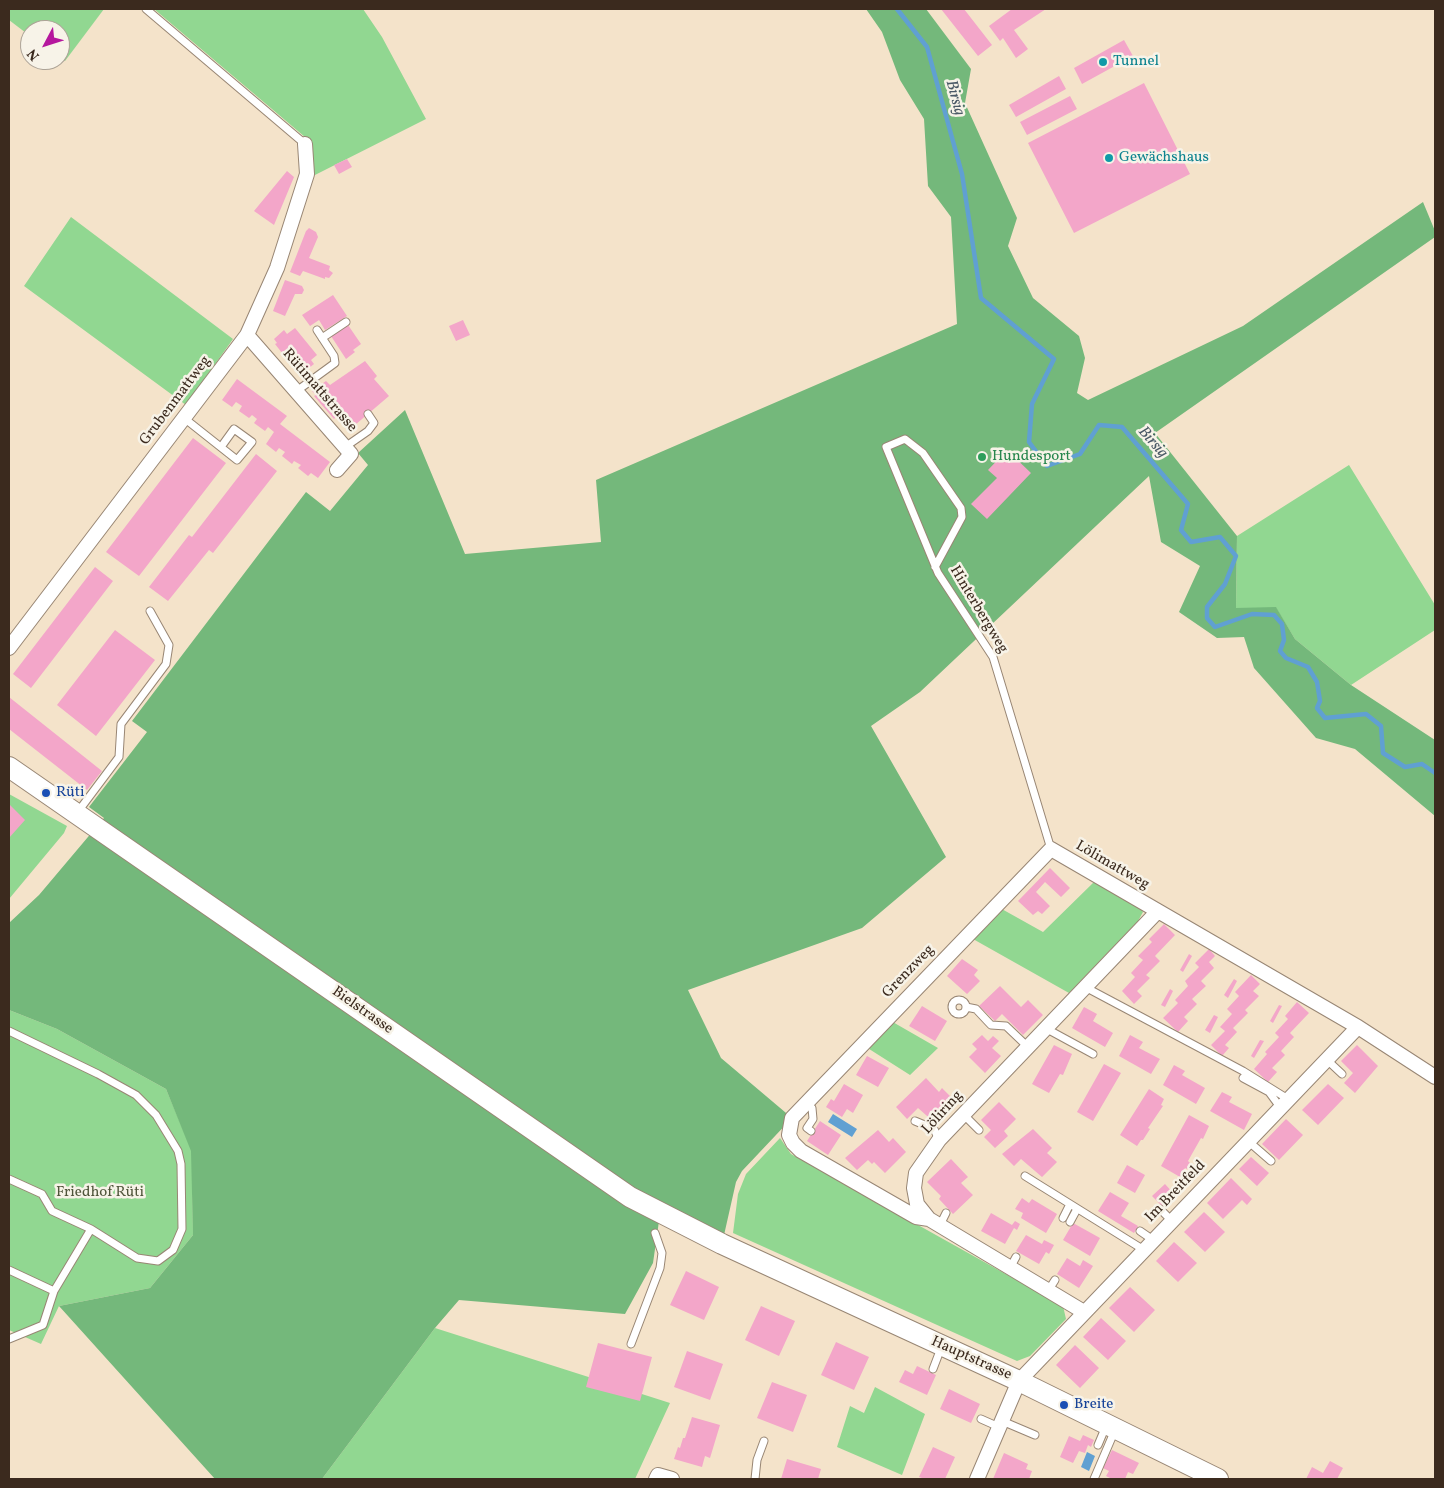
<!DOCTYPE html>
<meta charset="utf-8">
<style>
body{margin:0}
#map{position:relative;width:1444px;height:1488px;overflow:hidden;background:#f4e3ca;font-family:Vollkorn,serif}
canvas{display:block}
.frame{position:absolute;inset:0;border:10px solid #3b2a1e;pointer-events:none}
.north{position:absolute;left:20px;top:20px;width:50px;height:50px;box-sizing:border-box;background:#f7f3e8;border:1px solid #aca397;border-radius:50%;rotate:230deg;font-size:14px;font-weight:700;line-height:20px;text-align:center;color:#3b2a1e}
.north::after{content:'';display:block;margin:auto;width:18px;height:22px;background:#b5179e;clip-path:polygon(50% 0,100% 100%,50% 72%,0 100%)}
</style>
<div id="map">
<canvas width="1444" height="1488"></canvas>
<div class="frame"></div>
<div class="north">N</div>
</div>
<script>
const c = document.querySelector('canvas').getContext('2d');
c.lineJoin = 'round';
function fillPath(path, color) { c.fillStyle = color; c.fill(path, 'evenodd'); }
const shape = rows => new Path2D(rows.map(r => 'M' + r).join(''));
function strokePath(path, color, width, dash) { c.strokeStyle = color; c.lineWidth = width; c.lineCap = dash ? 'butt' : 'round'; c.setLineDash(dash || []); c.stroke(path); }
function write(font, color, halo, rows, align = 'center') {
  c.font = font + ' Vollkorn,serif'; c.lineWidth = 5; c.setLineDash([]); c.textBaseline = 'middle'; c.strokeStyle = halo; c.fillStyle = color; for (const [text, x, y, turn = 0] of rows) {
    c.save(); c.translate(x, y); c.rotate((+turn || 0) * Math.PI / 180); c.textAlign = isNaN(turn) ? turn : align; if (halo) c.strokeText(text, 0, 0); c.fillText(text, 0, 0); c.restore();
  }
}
fillPath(shape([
 [9,9,104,9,65,61,60,58,60,30,30,30,30,36,9,20],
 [154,9,363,9,382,37,426,119,311,177,312,143],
 [71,217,233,339,186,405,24,286],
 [1349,465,1435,605,1435,630,1351,685,1295,639,1276,608,1236,608,1237,536],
 [9,794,67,826,64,833,9,899],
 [1094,882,1138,904,1143,912,1138,921,1069,993,973,939,1000,908,1043,932],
 [9,1010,57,1029,166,1089,192,1151,193,1235,150,1288,59,1306,41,1344,9,1330],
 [891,1021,938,1048,910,1075,866,1047],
 [780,1138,791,1154,1063,1306,1066,1319,1030,1356,1017,1361,733,1233,738,1194,746,1174],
 [435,1328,670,1403,635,1479,322,1479],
 [875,1387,925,1414,902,1475,837,1447,850,1406,864,1413]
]), '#91d791');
fillPath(shape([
 [866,9,926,9,971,69,965,103,1017,218,1008,246,1033,298,1079,336,1085,358,1077,393,1088,400,1243,326,1423,202,1435,231,1435,237,1155,433,1237,536,1236,608,1276,607,1295,639,1351,685,1435,740,1435,816,1355,749,1316,738,1254,668,1244,637,1217,638,1179,612,1200,566,1161,542,1149,476,920,692,871,726,946,857,862,928,688,990,721,1058,792,1118,742,1171,736,1182,722,1244,660,1214,653,1263,625,1314,459,1300,435,1328,322,1479,215,1479,59,1306,150,1288,193,1235,191,1151,166,1089,57,1029,9,1010,9,923,39,895,104,818,89,807,147,732,132,721,306,492,330,511,368,465,358,453,405,410,465,554,601,542,596,480,957,324,951,217,928,186,924,119,900,80,882,32]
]), '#74b87b');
fillPath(shape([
 [833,1114,857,1129,852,1137,828,1122],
 [1087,1452,1095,1456,1089,1471,1081,1467]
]), '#60a0d2');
strokePath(shape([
 [897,9,927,47,962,174,981,298,1054,359,1032,404,1029,442,1047,466,1080,454,1099,425,1122,427,1188,504,1181,530,1191,542,1220,537,1236,556,1225,584,1207,607,1207,618,1215,627,1252,614,1274,615,1282,624,1284,640,1280,651,1286,658,1308,667,1317,682,1320,701,1317,708,1325,718,1366,714,1381,726,1383,753,1405,767,1422,764,1435,773]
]), '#60a0d2', 4.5);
fillPath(shape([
 [941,9,964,9,992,45,978,56],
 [1012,9,1046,9,1014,30,1028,49,1016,58,1003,38,1000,41,989,26],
 [1124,40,1133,56,1082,84,1074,68],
 [1059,76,1066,89,1016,117,1009,105],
 [1144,83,1190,174,1074,233,1028,143],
 [1070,96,1077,109,1027,135,1020,122],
 [347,159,352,167,339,174,334,165],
 [287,171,294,177,274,225,254,211],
 [309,228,316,232,318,237,309,258,330,266,329,270,333,273,329,278,325,277,325,279,303,271,300,276,290,272,306,231],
 [285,280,302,286,304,290,302,294,295,294,285,316,273,311],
 [333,295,347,316,325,330,319,320,310,326,302,315],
 [463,320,470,335,456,341,449,326],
 [348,325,361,344,353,350,355,352,346,359,331,336],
 [295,328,317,355,311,360,314,364,303,373,300,370,297,372,275,344,277,343,274,339,284,330,287,334],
 [365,361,377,376,374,379,389,396,348,431,336,417,334,419,314,396,316,395,312,391,326,381,330,385],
 [237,379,287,416,280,424,330,462,318,478,311,473,308,476,298,468,301,465,294,461,292,464,282,456,285,452,279,448,276,452,266,444,274,432,268,427,265,431,254,423,257,419,252,415,249,418,239,411,242,406,236,402,232,407,222,400],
 [193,438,226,463,139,576,106,552],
 [1007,450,1031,473,987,519,971,504,997,478,988,470],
 [256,454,277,471,213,553,209,550,168,601,149,587,189,535,192,537],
 [95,567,113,581,31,688,13,674],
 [115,630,155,660,96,736,57,705],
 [9,697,102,771,87,790,9,729],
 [9,804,25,820,9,838],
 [1050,868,1070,888,1061,897,1045,882,1036,892,1050,906,1042,914,1038,911,1033,915,1018,901],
 [1164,924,1175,935,1155,956,1160,961,1146,975,1150,978,1137,991,1142,996,1134,1004,1122,991,1135,977,1131,973,1143,960,1138,956,1152,942,1149,939],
 [1209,949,1215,956,1209,962,1214,968,1201,981,1206,986,1192,999,1197,1004,1184,1017,1188,1021,1178,1032,1163,1018,1178,1003,1175,1000,1188,986,1185,981,1199,967,1195,963],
 [1189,954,1192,956,1183,972,1180,970],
 [962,959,978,970,974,975,980,981,967,994,947,976],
 [1251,975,1260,984,1253,991,1259,996,1245,1010,1248,1013,1233,1028,1237,1032,1225,1045,1229,1048,1222,1056,1211,1045,1225,1031,1220,1027,1232,1014,1227,1009,1239,996,1235,992],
 [1234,979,1237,981,1228,998,1224,995],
 [1000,986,1021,1007,1028,1000,1043,1015,1023,1035,1002,1014,995,1021,979,1006],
 [1170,989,1173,991,1165,1007,1161,1005],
 [1297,1002,1309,1013,1290,1033,1294,1037,1281,1051,1285,1055,1272,1068,1277,1072,1268,1082,1254,1069,1267,1054,1265,1052,1279,1037,1275,1033,1288,1019,1285,1016],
 [1279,1005,1282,1006,1273,1023,1270,1021],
 [922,1006,947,1021,935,1041,909,1026],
 [1084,1007,1097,1014,1093,1021,1113,1033,1105,1047,1072,1028],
 [1214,1015,1218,1017,1210,1033,1205,1030],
 [982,1035,988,1041,993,1036,999,1041,992,1048,1001,1056,985,1073,969,1057,977,1049,972,1044],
 [1130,1035,1143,1042,1139,1048,1160,1059,1151,1074,1119,1056],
 [1260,1040,1264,1041,1254,1058,1251,1056],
 [1054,1045,1072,1054,1063,1075,1060,1074,1049,1093,1032,1084],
 [1357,1045,1378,1066,1355,1093,1344,1083,1353,1073,1341,1061],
 [867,1056,889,1068,878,1087,856,1075],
 [1104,1064,1121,1073,1093,1121,1077,1112],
 [1174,1065,1185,1071,1182,1075,1205,1088,1196,1104,1163,1085],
 [926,1078,939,1092,942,1088,956,1102,935,1123,918,1108,907,1119,896,1107],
 [844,1084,863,1095,853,1113,847,1109,842,1117,826,1107,831,1099,834,1101],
 [1328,1084,1344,1098,1318,1125,1302,1110],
 [1149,1089,1164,1099,1161,1105,1163,1106,1148,1128,1150,1129,1143,1140,1141,1140,1137,1146,1120,1135],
 [1222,1092,1232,1097,1229,1102,1252,1114,1244,1130,1210,1111],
 [999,1102,1016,1119,1004,1131,1008,1136,995,1148,984,1137,991,1130,981,1120],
 [1189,1115,1209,1126,1203,1139,1201,1138,1188,1161,1190,1163,1187,1169,1185,1168,1180,1177,1161,1166],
 [1286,1119,1303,1135,1279,1160,1262,1144],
 [820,1121,841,1135,828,1155,807,1141],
 [1033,1129,1052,1148,1047,1153,1057,1162,1042,1177,1021,1159,1014,1166,1002,1154],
 [878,1130,889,1142,893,1138,906,1152,885,1173,874,1162,872,1164,868,1160,857,1170,845,1158],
 [1251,1157,1269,1173,1257,1186,1239,1169],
 [951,1159,968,1177,961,1183,973,1195,953,1214,939,1199,941,1196,927,1182],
 [1127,1165,1145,1175,1135,1193,1117,1183],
 [1231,1178,1252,1199,1247,1205,1242,1200,1223,1219,1207,1203],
 [1165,1184,1174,1194,1162,1206,1152,1196],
 [1110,1192,1129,1203,1121,1216,1138,1226,1134,1233,1098,1211],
 [1022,1198,1029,1203,1032,1199,1057,1214,1046,1233,1021,1218,1023,1213,1015,1209],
 [1204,1212,1225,1232,1205,1252,1184,1232],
 [991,1213,1012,1225,1015,1221,1020,1224,1017,1230,1014,1228,1005,1244,981,1231],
 [1073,1223,1100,1238,1090,1256,1063,1240],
 [1026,1235,1042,1244,1044,1240,1054,1245,1049,1254,1046,1252,1039,1264,1016,1251],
 [1174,1242,1197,1263,1178,1282,1156,1261],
 [1067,1258,1080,1266,1083,1260,1093,1266,1079,1288,1057,1274],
 [686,1271,719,1287,704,1320,670,1305],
 [1130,1287,1155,1310,1134,1332,1109,1308],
 [761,1306,795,1321,779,1356,745,1340],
 [1101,1318,1126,1341,1108,1360,1083,1337],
 [836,1342,869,1357,854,1390,821,1375],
 [598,1343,652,1357,640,1401,586,1387],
 [1075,1345,1099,1368,1080,1388,1056,1365],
 [687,1351,723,1364,710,1400,674,1387],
 [917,1366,936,1375,927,1395,899,1382,905,1370,913,1374],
 [772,1382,807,1395,793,1432,757,1418],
 [949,1389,980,1404,971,1423,940,1409],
 [692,1417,720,1425,710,1458,705,1456,702,1467,674,1459,678,1447,680,1448,683,1438,685,1438],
 [1083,1435,1094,1440,1091,1447,1088,1445,1085,1453,1079,1451,1073,1463,1060,1457,1069,1436,1080,1441],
 [933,1447,955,1457,945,1479,925,1479,919,1477],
 [1112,1450,1139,1463,1133,1474,1128,1472,1125,1479,1112,1479,1106,1476,1109,1471,1103,1468],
 [1004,1453,1028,1464,1026,1469,1032,1471,1029,1479,993,1479],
 [787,1459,821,1469,818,1479,781,1479],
 [1330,1461,1343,1468,1337,1479,1306,1479,1312,1467,1323,1473]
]), '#f3a6c9');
const lane = shape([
 [146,9,305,144],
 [322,338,346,322],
 [298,390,335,363,334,356,317,330],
 [184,418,237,460,252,442,234,429,221,447],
 [345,447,368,431,374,423,368,414],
 [935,567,962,517,961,508,923,453,905,439,886,447,938,573,993,657,1051,849],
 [77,813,119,757,121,724,166,664,169,645,150,611],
 [1085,987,1243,1071,1288,1099],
 '952 1007a7 7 0 1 1 14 0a7 7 0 1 1-14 0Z',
 [966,1007,976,1009,991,1025,1006,1026,1028,1047],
 [1047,1029,1093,1054],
 [9,1031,98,1074,136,1095,156,1115,178,1151,181,1164,182,1229,173,1250,158,1261,137,1258,91,1229],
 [1326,1059,1342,1074],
 [1243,1078,1269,1092,1280,1107],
 [805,1103,812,1108,813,1119,807,1128,811,1131],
 [963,1114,979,1130],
 [915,1121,934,1129,939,1140],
 [1248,1141,1271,1161],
 [1025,1176,1144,1250],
 [9,1179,42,1194,52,1211,91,1229,54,1291,43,1325,9,1339],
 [1160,1209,1172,1221],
 [1063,1218,1070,1204],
 [1070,1222,1077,1209],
 [939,1227,946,1213],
 [1140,1231,1153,1240],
 [1010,1268,1016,1257],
 [9,1270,54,1291],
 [1048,1291,1055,1280],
 [631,1344,660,1268,662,1253,655,1233],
 [933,1369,941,1348],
 [981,1419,999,1427],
 [1002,1421,1035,1435],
 [1098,1445,1106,1426],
 [755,1479,757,1460,764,1441],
 [1094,1479,1115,1430]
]);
const street = shape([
 [247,335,351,454,337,470],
 [9,648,247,335,277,268,307,174,305,144],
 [929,1219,916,1217,801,1151,793,1143,789,1135,792,1118,1051,849,1358,1027,1435,1077],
 [1084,1312,929,1219,917,1204,914,1188,916,1173,939,1140,1158,911],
 [656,1479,658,1475,672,1479],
 [977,1479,1019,1381,1358,1027]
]);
const secondary = shape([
 [9,767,630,1197,722,1244,1019,1381,1218,1479]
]);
strokePath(lane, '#988674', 9);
strokePath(street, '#988674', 16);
strokePath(secondary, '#988674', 22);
strokePath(lane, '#fff', 7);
strokePath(street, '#fff', 14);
strokePath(secondary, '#fff', 20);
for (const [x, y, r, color] of [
 [1103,62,5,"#0f9aa8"],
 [1109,158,5,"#0f9aa8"],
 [982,457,5,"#2e9e5b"],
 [46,793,5,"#1a4fb4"],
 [1064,1405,5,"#1a4fb4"]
]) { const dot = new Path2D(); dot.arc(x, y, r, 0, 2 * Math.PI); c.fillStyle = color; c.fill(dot); strokePath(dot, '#f7f3e8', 2); }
write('15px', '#0d838f', '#f7f3e8', [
 ["Tunnel",1113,62],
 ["Gewächshaus",1119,158]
], 'left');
write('15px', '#3b2a1e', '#f7f3e8', [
 ["Rütimattstrasse",319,391,49],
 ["Grubenmattweg",176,401,-53],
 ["Hinterbergweg",978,610,59],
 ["Lölimattweg",1112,866,30],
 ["Grenzweg",909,972,-46],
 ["Bielstrasse",362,1011,35],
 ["Löliring",943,1113,-48],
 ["Im Breitfeld",1176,1192,-46],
 ["Hauptstrasse",971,1359,24]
]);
write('15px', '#27864d', '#f7f3e8', [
 ["Hundesport",992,457]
], 'left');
write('15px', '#164399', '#f7f3e8', [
 ["Rüti",56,793],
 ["Breite",1074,1405]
], 'left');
write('15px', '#50553b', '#f7f3e8', [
 ["Friedhof Rüti",100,1193]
]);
write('italic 16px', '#4a5966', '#f7f3e8', [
 ["Birsig",954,98,75],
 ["Birsig",1152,443,49]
]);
</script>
